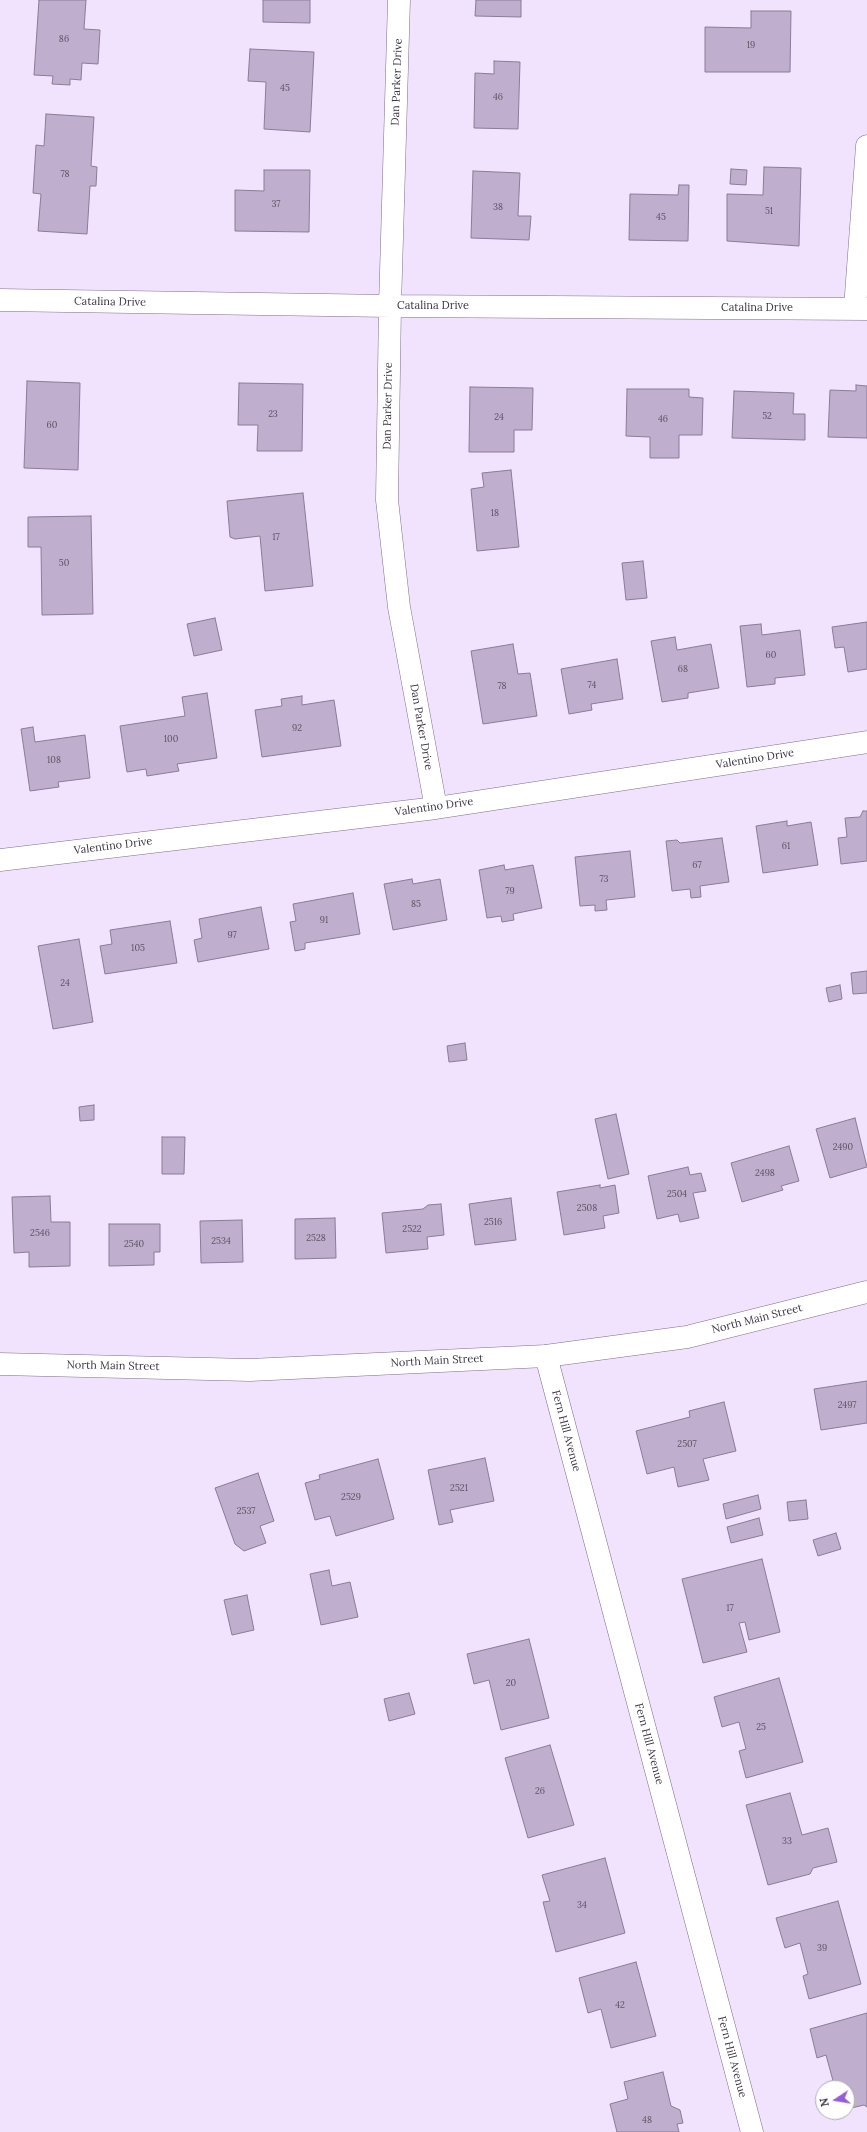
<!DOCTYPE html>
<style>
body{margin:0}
#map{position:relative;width:867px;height:2132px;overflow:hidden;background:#f1e3fd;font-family:Lora,serif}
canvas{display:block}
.north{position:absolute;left:815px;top:2080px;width:40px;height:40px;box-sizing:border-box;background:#fff;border:1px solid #b1aeb3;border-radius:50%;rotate:258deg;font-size:11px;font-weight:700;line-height:16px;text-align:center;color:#3c3542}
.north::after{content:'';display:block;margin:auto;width:14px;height:18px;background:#945dd5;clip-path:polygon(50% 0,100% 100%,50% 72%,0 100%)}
</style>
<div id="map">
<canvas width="867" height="2132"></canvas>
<div class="north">N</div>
</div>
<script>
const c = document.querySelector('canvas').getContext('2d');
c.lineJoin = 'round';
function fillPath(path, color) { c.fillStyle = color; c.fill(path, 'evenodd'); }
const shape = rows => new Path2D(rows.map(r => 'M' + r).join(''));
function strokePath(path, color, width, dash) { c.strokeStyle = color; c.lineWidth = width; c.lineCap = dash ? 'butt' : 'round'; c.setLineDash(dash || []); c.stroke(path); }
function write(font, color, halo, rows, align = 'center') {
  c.font = font + ' Lora,serif'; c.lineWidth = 3.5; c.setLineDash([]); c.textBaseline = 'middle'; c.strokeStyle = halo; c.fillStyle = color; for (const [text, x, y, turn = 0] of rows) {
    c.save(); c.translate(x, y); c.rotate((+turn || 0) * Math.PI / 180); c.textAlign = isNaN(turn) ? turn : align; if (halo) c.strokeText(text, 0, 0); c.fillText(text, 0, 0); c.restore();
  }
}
const building = shape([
 [39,0,86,0,84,29,100,30,98,64,82,63,81,80,70,79,70,85,52,84,53,76,34,75,39,0],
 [263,0,310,0,310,23,263,22,263,0],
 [476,0,521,0,521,17,475,16,476,0],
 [751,11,791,11,790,72,705,72,705,27,751,28,751,11],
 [250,49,314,52,310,132,264,129,266,82,248,81,250,49],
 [494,61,520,62,518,129,474,128,475,73,494,74,494,61],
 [46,114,94,117,91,166,97,167,96,186,90,186,87,234,38,231,41,194,33,193,36,145,44,146,46,114],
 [764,167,801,168,799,246,727,241,727,194,763,195,764,167],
 [731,169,747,170,746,185,730,184,731,169],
 [264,170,310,170,309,232,235,231,235,190,264,191,264,170],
 [473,171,520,173,518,216,531,216,529,240,471,238,473,171],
 [679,185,689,185,688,241,629,240,630,194,678,195,679,185],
 [27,381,80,383,78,470,24,468,27,381],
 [239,383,303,384,302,451,257,451,258,425,238,425,239,383],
 [856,385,867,386,867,438,828,437,830,390,856,391,856,385],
 [470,387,533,388,532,430,514,430,514,452,469,452,470,387],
 [627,389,689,389,689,397,703,398,702,435,679,435,679,458,650,458,650,437,626,436,627,389],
 [734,391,794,393,793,414,805,414,805,440,732,438,734,391],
 [511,470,519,547,477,551,471,489,484,487,482,473,511,470],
 [303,493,313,586,265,591,260,536,235,539,230,537,227,501,303,493],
 [91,516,93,614,42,615,41,547,28,547,28,517,91,516],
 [643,561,647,598,626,600,622,563,643,561],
 [215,618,222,650,194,656,187,624,215,618],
 [867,622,867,669,848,672,844,647,835,648,832,627,867,622],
 [761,624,762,635,800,630,805,675,775,678,775,684,747,687,740,626,761,624],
 [675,637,677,650,711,644,719,688,688,693,688,698,662,702,651,641,675,637],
 [513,644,518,674,530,673,537,716,483,724,471,651,513,644],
 [617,659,623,699,591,704,592,710,569,714,561,669,617,659],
 [207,693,217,758,177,764,179,771,147,776,146,769,127,772,120,726,185,716,182,697,207,693],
 [302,696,302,705,334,700,341,746,262,757,255,710,282,706,281,699,302,696],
 [33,727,35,742,85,735,90,778,58,782,59,787,30,791,21,729,33,727],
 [863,811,867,811,867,861,841,864,838,838,847,837,845,818,860,817,863,811],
 [787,821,787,826,811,822,818,865,763,873,756,826,787,821],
 [722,838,729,882,700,886,701,897,691,898,690,889,672,891,666,841,677,840,680,843,722,838],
 [630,851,635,897,606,900,607,910,595,911,595,905,580,906,575,857,630,851],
 [504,865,505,870,533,865,542,908,513,914,514,920,502,922,501,916,487,918,479,870,504,865],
 [412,879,413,884,440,879,447,920,393,930,384,884,412,879],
 [353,893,360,934,305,943,305,949,295,951,290,922,296,921,293,904,353,893],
 [261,907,269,949,198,962,194,940,202,938,199,919,261,907],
 [170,921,177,963,105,974,100,946,112,944,110,930,170,921],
 [79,939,93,1022,53,1029,38,946,79,939],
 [867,971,867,993,853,994,851,973,867,971],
 [840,985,842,999,829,1002,826,988,840,985],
 [465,1043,467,1060,449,1062,447,1046,465,1043],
 [94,1105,94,1120,80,1121,79,1107,94,1105],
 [616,1114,629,1174,608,1179,595,1119,616,1114],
 [855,1118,867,1167,830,1178,816,1129,855,1118],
 [162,1137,185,1137,184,1174,162,1174,162,1137],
 [789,1146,799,1181,781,1186,783,1190,742,1202,731,1163,789,1146],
 [688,1167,690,1175,701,1173,706,1191,693,1193,699,1218,680,1222,678,1214,657,1219,648,1176,688,1167],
 [600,1185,600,1188,615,1185,619,1213,603,1216,605,1228,564,1235,557,1192,600,1185],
 [50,1196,51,1222,70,1222,70,1266,29,1267,29,1252,14,1253,12,1197,50,1196],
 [511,1198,516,1240,475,1245,469,1204,511,1198],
 [441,1204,444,1235,427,1237,428,1249,386,1253,382,1213,423,1209,428,1205,441,1204],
 [335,1218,336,1258,295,1259,295,1219,335,1218],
 [242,1220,243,1262,201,1263,200,1221,242,1220],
 [109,1224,160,1224,160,1252,154,1252,154,1265,109,1266,109,1224],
 [867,1381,867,1423,821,1430,814,1389,867,1381],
 [724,1402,736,1451,703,1459,709,1480,678,1487,674,1467,647,1474,636,1431,690,1417,689,1411,724,1402],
 [485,1458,494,1501,450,1510,453,1522,439,1525,428,1470,485,1458],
 [378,1459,394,1519,336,1536,330,1516,315,1520,305,1483,320,1479,319,1475,378,1459],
 [258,1473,274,1521,260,1526,266,1543,244,1551,235,1544,215,1488,258,1473],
 [758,1495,761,1509,726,1519,723,1504,758,1495],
 [806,1500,808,1519,789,1521,787,1502,806,1500],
 [759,1518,763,1535,731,1543,727,1527,759,1518],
 [836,1533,841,1549,818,1556,813,1540,836,1533],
 [762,1559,780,1632,749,1640,745,1622,739,1623,747,1652,703,1663,682,1579,762,1559],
 [329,1570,332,1586,350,1582,358,1617,321,1625,310,1574,329,1570],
 [247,1595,254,1630,232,1635,224,1600,247,1595],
 [529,1639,549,1718,501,1730,489,1680,474,1684,467,1654,529,1639],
 [779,1678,803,1762,746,1778,739,1751,746,1749,739,1722,722,1727,714,1697,779,1678],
 [409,1693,415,1714,389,1721,384,1699,409,1693],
 [550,1745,574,1825,528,1838,505,1758,550,1745],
 [790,1793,802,1835,828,1828,837,1862,813,1868,810,1874,768,1885,746,1805,790,1793],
 [605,1858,625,1933,556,1952,543,1902,550,1901,542,1875,605,1858],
 [838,1901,861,1984,809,1999,803,1976,808,1974,800,1943,785,1948,776,1918,838,1901],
 [636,1962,656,2036,611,2048,601,2009,588,2013,579,1978,636,1962],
 [867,2013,867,2107,864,2105,847,2109,847,2088,835,2088,826,2055,817,2058,810,2029,867,2013],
 [663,2072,671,2106,680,2110,683,2123,677,2124,679,2132,617,2132,610,2104,628,2099,624,2082,663,2072]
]);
fillPath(building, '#bfaecd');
strokePath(building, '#8b7b98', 1);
const minor = shape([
 [399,0,390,306,387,500,399,607,436,808],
 [0,300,390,306,867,309],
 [855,308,867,146],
 [0,860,436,808,867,742],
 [546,1356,752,2132]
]);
const secondary = shape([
 [0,1364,250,1370,546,1356,687,1337,867,1292]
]);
strokePath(minor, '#7e6e8b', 23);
strokePath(secondary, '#7e6e8b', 23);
strokePath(minor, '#fff', 22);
strokePath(secondary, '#fff', 22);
write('9px', '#5d5365', null, [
 ["86",64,39],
 ["19",751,45],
 ["45",285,88],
 ["46",498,97],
 ["78",65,174],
 ["37",276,204],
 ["38",498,207],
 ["51",769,211],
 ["45",661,217],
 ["23",273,414],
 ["52",767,416],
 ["24",499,417],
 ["46",663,419],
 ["60",52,425],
 ["18",495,513],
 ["17",276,537],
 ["50",64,563],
 ["60",771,655],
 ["68",683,669],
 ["74",592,685],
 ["78",502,686],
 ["92",297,728],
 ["100",171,739],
 ["108",54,760],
 ["61",786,846],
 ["67",697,865],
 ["73",604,879],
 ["79",510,891],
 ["85",416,904],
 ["91",324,920],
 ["97",232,935],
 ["105",138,948],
 ["24",65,983],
 ["2490",843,1147],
 ["2498",765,1173],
 ["2504",677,1194],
 ["2508",587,1208],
 ["2516",493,1222],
 ["2522",412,1229],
 ["2546",40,1233],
 ["2528",316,1238],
 ["2534",221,1241],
 ["2540",134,1244],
 ["2497",847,1405],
 ["2507",687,1444],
 ["2521",459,1488],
 ["2529",351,1497],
 ["2537",246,1511],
 ["17",730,1608],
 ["20",511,1683],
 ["25",761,1727],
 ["26",540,1791],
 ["33",787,1841],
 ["34",582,1905],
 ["39",822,1948],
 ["42",620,2005],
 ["48",647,2120]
]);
write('11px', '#3c3542', '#fff', [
 ["Dan Parker Drive",397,82,-88],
 ["Catalina Drive",110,302,1],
 ["Catalina Drive",433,306],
 ["Catalina Drive",757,308],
 ["Dan Parker Drive",388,406,-89],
 ["Dan Parker Drive",421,727,80],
 ["Valentino Drive",755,759,-9],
 ["Valentino Drive",434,807,-8],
 ["Valentino Drive",113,846,-7],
 ["North Main Street",757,1319,-14],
 ["North Main Street",437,1361,-3],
 ["North Main Street",113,1366,1],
 ["Fern Hill Avenue",566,1431,75],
 ["Fern Hill Avenue",649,1744,75],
 ["Fern Hill Avenue",732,2057,75]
]);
</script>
